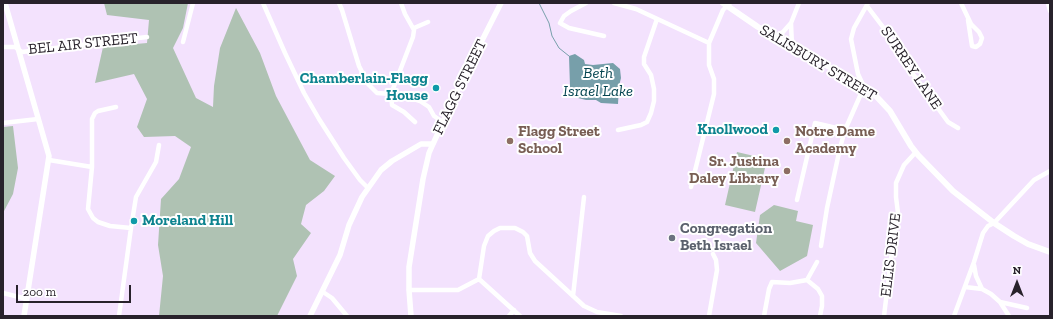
<!DOCTYPE html>
<style>
body{margin:0}
#map{position:relative;width:1053px;height:319px;overflow:hidden;background:#f3e2fd;font-family:"Zilla Slab",serif}
canvas{display:block}
.frame{position:absolute;inset:0;border:4px solid #28222b;pointer-events:none}
.north{position:absolute;left:997px;top:263px;width:40px;height:40px;-webkit-text-stroke:3px #fff;paint-order:stroke;rotate:0deg;font-size:11px;font-weight:700;line-height:16px;text-align:center;color:#28222b}
.north::after{content:'';display:block;margin:auto;width:14px;height:18px;background:#28222b;clip-path:polygon(50% 0,100% 100%,50% 72%,0 100%)}
.scale{position:absolute;left:16px;top:285px;width:115px;height:18px;box-sizing:border-box;border:2px solid #28222b;border-top:0;padding-left:5px;font-size:12px;line-height:14px;white-space:nowrap;color:#28222b;-webkit-text-stroke:3px #fff;paint-order:stroke}
</style>
<div id="map">
<canvas width="1053" height="319"></canvas>
<div class="frame"></div>
<div class="north">N</div>
<div class="scale">200 m</div>
</div>
<script>
const c = document.querySelector('canvas').getContext('2d');
c.lineJoin = 'round';
function fillPath(path, color) { c.fillStyle = color; c.fill(path, 'evenodd'); }
const shape = rows => new Path2D(rows.map(r => 'M' + r).join(''));
function strokePath(path, color, width, dash) { c.strokeStyle = color; c.lineWidth = width; c.lineCap = dash ? 'butt' : 'round'; c.setLineDash(dash || []); c.stroke(path); }
function write(font, color, halo, rows, align = 'center') {
  c.font = font + ' "Zilla Slab",serif'; c.lineWidth = 4; c.setLineDash([]); c.textBaseline = 'middle'; c.strokeStyle = halo; c.fillStyle = color; for (const [text, x, y, turn = 0] of rows) {
    c.save(); c.translate(x, y); c.rotate((+turn || 0) * Math.PI / 180); c.textAlign = isNaN(turn) ? turn : align; if (halo) c.strokeText(text, 0, 0); c.fillText(text, 0, 0); c.restore();
  }
}
fillPath(shape([
 [104,3,188,3,183,28,173,48,196,98,213,107,214,86,220,48,236,8,260,53,276,96,310,160,335,176,324,191,306,205,301,224,311,233,293,259,297,276,277,316,159,316,163,276,158,245,161,199,179,179,191,147,175,136,144,137,137,127,147,99,134,74,95,83,103,47,147,43,149,20,107,15],
 [13,126,18,168,13,194,3,213,3,127],
 [737,152,767,159,755,212,725,205],
 [774,205,798,211,796,221,813,225,807,256,780,271,756,243,760,215]
]), '#afc2b3');
fillPath(shape([
 [575,54,584,60,585,64,593,65,613,63,620,69,621,78,619,86,618,104,601,103,596,100,586,100,574,97,570,87,569,56]
]), '#779faa');
strokePath(shape([
 [539,3,549,23,552,36,559,48,569,56]
]), '#779faa', 1);
strokePath(shape([
 [263,3,285,53,304,93,319,119,344,158,360,180,368,188],
 [339,3,342,10,359,66,368,84,377,93,391,94,392,105,404,112,415,122],
 [401,3,405,14,414,30,413,37,391,94,399,94,420,101,429,107,434,116,443,122],
 [586,3,571,11,564,16,560,23,569,28,604,36],
 [614,3,636,9,709,43],
 [961,3,971,24,979,32,982,38,980,44,976,47,972,46,968,20],
 [1048,3,1050,11],
 [867,6,886,31,906,66,916,78,948,122,958,128],
 [414,28,428,22],
 [775,37,783,32,791,23],
 [183,42,193,3],
 [792,46,791,23,799,3],
 [3,47,15,47,22,52,147,37],
 [116,107,98,111,95,113,92,119,92,167,88,209,93,218,98,222,110,226,131,228],
 [3,123,38,119],
 [618,130,641,125,647,122,651,113,654,101,654,89,651,75,644,64,644,57,657,19],
 [49,160,92,167],
 [691,187,714,94,714,79,709,65,709,43,723,10,730,3],
 [797,200,815,123,845,130],
 [821,246,827,208,840,148,845,130,864,87,858,74,851,39,854,28,868,3],
 [974,265,976,276,982,289],
 [479,279,484,246,488,236,494,231,500,228,515,228,523,232,527,236,530,253,535,261,584,306,597,312,621,316],
 [479,279,520,316],
 [807,280,817,262],
 [965,287,982,289,991,294,1000,302,1009,316],
 [409,290,458,290,479,279],
 [323,292,332,298,347,316],
 [3,293,27,299],
 [573,296,584,197],
 [1000,302,1027,308],
 [119,316,131,228,136,197,156,162,159,145],
 [509,316,514,310],
 [709,316,717,270,716,260,713,254],
 [764,316,769,289,772,282,790,283,807,280,818,289,822,296,822,306,820,316],
 [884,316,893,242,898,213,896,197,896,183,904,165,916,152],
 [954,316,974,262,983,233,988,226,994,223,1034,180,1050,171]
]), '#fff', 4.5);
strokePath(shape([
 [5,3,49,156,24,316],
 [310,316,340,255,349,225,362,197,381,170,392,161,421,144,433,144,463,78,501,3],
 [411,316,409,290,409,267,423,179,429,153,433,144]
]), '#fff', 5.5);
strokePath(shape([
 [723,3,758,27,840,73,876,96,890,111,911,146,918,155,953,191,994,223,1014,236,1028,244,1050,252]
]), '#fff', 6);
for (const [x, y, r, color] of [
 [436,88,4,"#0f9aa8"],
 [776,130,4,"#0f9aa8"],
 [510,141,4,"#8d6e63"],
 [787,141,4,"#8d6e63"],
 [787,171,4,"#8d6e63"],
 [134,221,4,"#0f9aa8"],
 [672,238,4,"#6b7280"]
]) { const dot = new Path2D(); dot.arc(x, y, r, 0, 2 * Math.PI); c.fillStyle = color; c.fill(dot); strokePath(dot, '#fff', 1.5); }
write('15px', '#28222b', '#fff', [
 ["BEL AIR STREET",83,44,-6],
 ["SALISBURY STREET",818,63,31],
 ["SURREY LANE",911,68,56],
 ["FLAGG STREET",460,87,-64],
 ["ELLIS DRIVE",891,255,-83]
]);
write('bold 15px', '#0d838f', '#fff', [
 ["Chamberlain-Flagg",428,79],
 ["House",428,96],
 ["Knollwood",768,130],
 ["Moreland Hill",142,221,"left"]
], 'right');
write('bold 15px', '#785e54', '#fff', [
 ["Flagg Street",518,132],
 ["School",518,149],
 ["Notre Dame",795,132],
 ["Academy",795,149],
 ["Sr. Justina",779,162,"right"],
 ["Daley Library",779,179,"right"]
], 'left');
write('bold 15px', '#5b616d', '#fff', [
 ["Congregation",680,229],
 ["Beth Israel",680,246]
], 'left');
write('italic 16px', '#044450', '#fff', [
 ["Beth",598,73],
 ["Israel Lake",598,91]
]);
</script>
